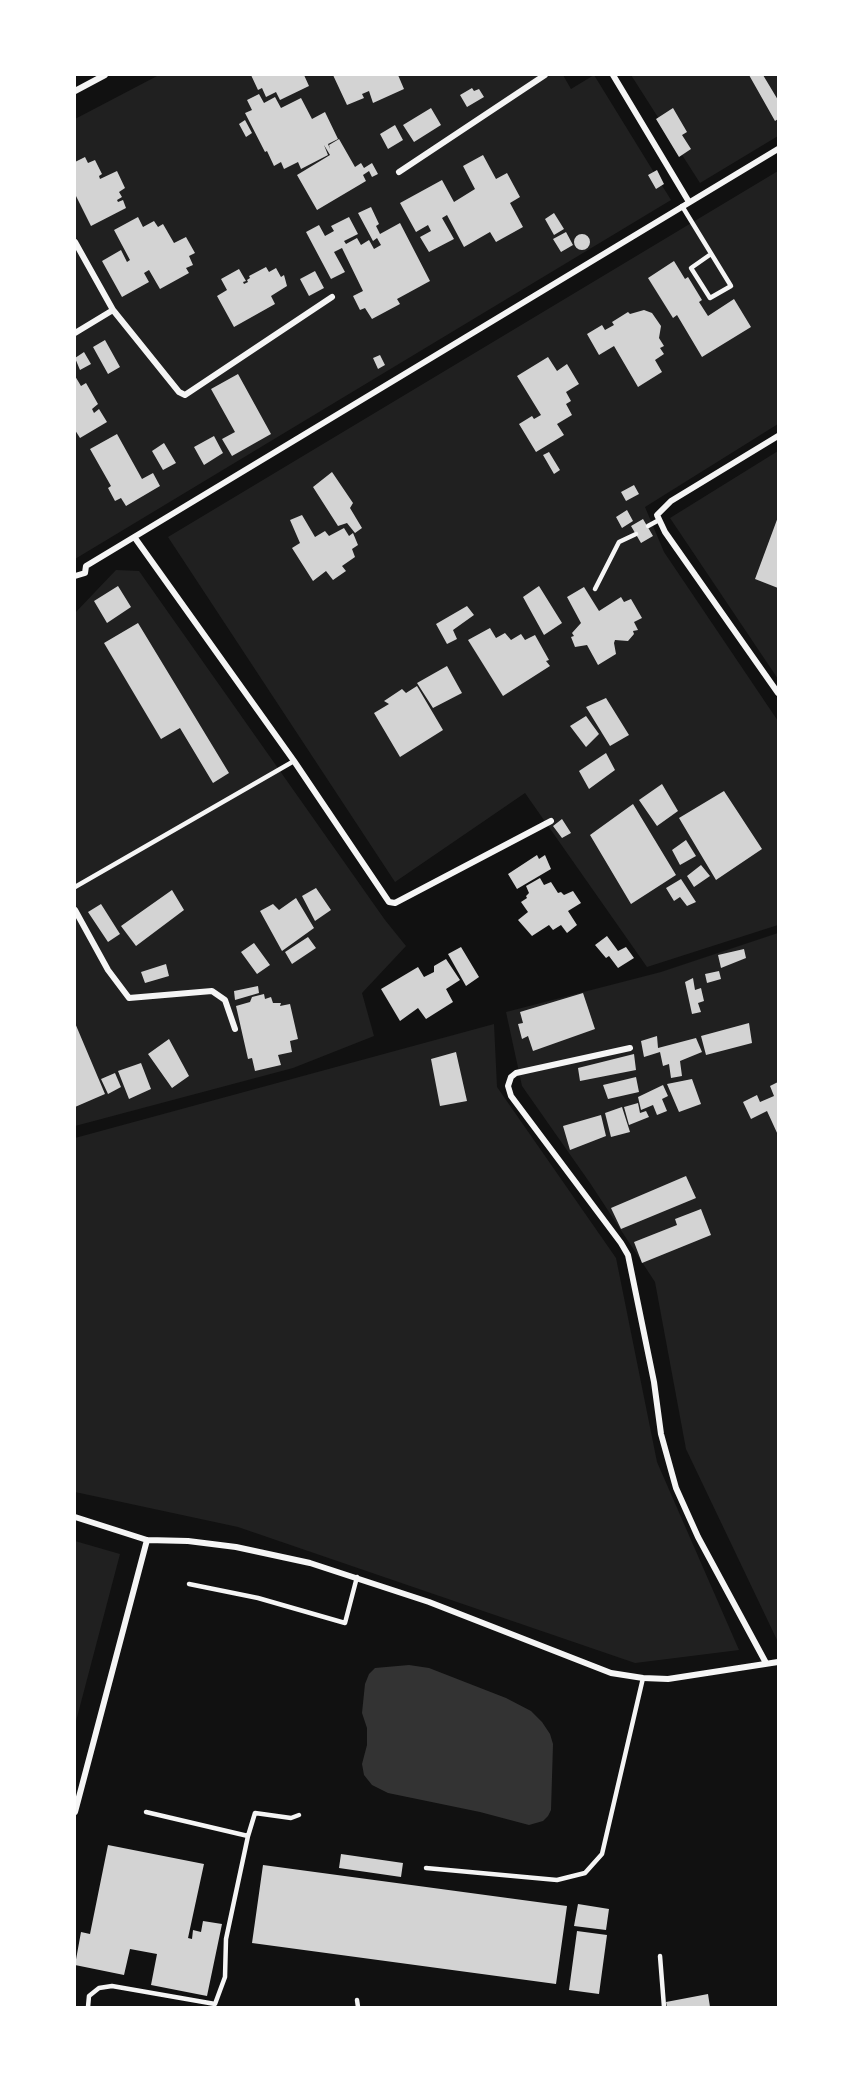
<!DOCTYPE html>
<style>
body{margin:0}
#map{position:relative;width:853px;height:2082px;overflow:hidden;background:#111;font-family:Arial,sans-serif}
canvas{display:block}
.frame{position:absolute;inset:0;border:76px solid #fff;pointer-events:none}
</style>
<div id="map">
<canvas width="853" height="2082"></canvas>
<div class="frame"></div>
</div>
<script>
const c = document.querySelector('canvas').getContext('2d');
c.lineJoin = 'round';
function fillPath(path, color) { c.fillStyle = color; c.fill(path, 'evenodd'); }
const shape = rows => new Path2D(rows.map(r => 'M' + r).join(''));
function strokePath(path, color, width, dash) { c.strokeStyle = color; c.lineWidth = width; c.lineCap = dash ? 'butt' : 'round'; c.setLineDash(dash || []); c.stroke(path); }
fillPath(shape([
 [159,75,563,75,571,89,594,75,671,200,75,559,75,119],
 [631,75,778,75,778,136,700,183],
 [778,171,778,424,645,507,664,552,778,721,778,925,647,967,525,793,395,882,168,537],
 [778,451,778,679,670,518],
 [116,570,139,571,385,920,406,946,362,993,374,1036,293,1068,75,1126,75,613],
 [778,933,778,1642,686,1449,655,1282,590,1183,522,1086,506,1012,661,972],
 [494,1024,497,1087,616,1258,657,1462,739,1650,635,1663,238,1527,75,1492,75,1138],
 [75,1541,120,1554,75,1725]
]), '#202020');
fillPath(shape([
 [409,1665,429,1668,506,1698,531,1711,542,1722,550,1734,553,1744,551,1810,548,1816,543,1821,529,1825,480,1812,388,1793,372,1785,364,1775,362,1764,367,1745,367,1728,362,1713,365,1684,369,1674,375,1668]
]), '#333');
fillPath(shape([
 [251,75,304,75,309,86,280,100,276,92,266,97,262,88,258,90],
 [333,75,398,75,404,89,373,103,369,91,362,94,364,98,347,105],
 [749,75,763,75,778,100,778,119,775,121],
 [472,88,474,91,479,89,484,97,467,107,460,95],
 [259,94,264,103,275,97,281,108,301,98,312,119,325,112,338,139,328,144,330,149,329,145,339,139,355,167,361,163,364,168,372,163,378,174,372,177,369,171,363,175,366,181,317,210,297,175,330,155,324,145,328,155,301,169,298,162,284,169,281,162,274,166,267,151,265,152,245,113,252,110,247,100],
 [431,108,441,125,414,142,403,125],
 [673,108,687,132,682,135,691,149,679,157,656,119],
 [245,120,252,133,246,137,239,124],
 [395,125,403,140,388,149,380,134],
 [483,155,496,179,507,173,520,197,510,203,523,227,496,242,490,232,464,247,447,215,442,218,454,239,429,252,420,237,431,231,428,225,416,232,400,203,442,180,454,202,475,189,463,166],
 [85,157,88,163,95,160,102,174,99,176,100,179,117,171,125,188,119,192,122,197,117,200,118,202,123,200,126,208,91,226,75,194,75,162],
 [657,170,664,184,656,189,648,175],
 [371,207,379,224,376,226,380,234,400,223,430,281,397,299,400,304,372,319,365,308,360,310,353,296,363,291,342,248,334,252,345,272,331,279,306,232,319,225,325,236,334,231,331,226,349,217,358,234,344,241,346,244,357,238,361,245,369,240,374,249,381,245,377,238,373,241,358,213],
 [554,213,564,229,554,235,545,219],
 [138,217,143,227,154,221,158,227,163,224,174,243,186,237,195,253,189,256,193,265,186,268,189,273,160,289,149,270,144,273,149,282,122,297,102,261,121,250,127,262,130,260,114,230],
 [566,232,573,245,561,252,553,239],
 '574 242a8 8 0 1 1 16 0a8 8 0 1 1-16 0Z',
 [674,261,685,279,688,277,702,300,699,302,708,316,734,299,751,327,702,357,677,315,673,318,648,278],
 [266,267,269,272,276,268,281,277,284,275,287,286,271,296,275,304,234,327,217,296,227,290,221,279,239,269,246,281,243,282,244,284,248,282,247,280,250,278,249,276],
 [315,271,324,288,309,296,300,279],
 [644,310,652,313,661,326,659,338,664,346,660,348,664,354,655,360,662,372,638,387,614,346,599,355,587,334,602,325,605,330,614,325,612,322,628,312,630,314],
 [105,340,120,367,108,374,93,347],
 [84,352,91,364,80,370,75,358],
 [380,355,385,365,378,369,373,358],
 [548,357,557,371,567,364,579,384,566,392,571,401,566,404,572,415,557,424,564,435,536,452,519,424,532,416,534,419,541,415,517,376],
 [238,374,271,434,232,456,222,439,235,432,211,389],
 [75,376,81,386,86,383,98,404,92,409,94,413,99,409,107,422,80,438,75,430],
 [117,434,142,479,153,473,160,486,126,506,121,498,115,501,108,488,111,486,90,449],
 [214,436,223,453,204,465,194,447],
 [164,443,176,463,163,470,152,451],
 [549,452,560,470,554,474,543,455],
 [332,472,353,503,350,508,362,528,355,533,347,523,338,526,313,487],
 [634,485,639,494,626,501,621,492],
 [627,510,633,521,622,528,616,517],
 [302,515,315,537,325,531,329,536,344,528,349,536,353,533,358,545,352,549,355,557,342,566,346,571,333,580,326,571,313,581,292,548,300,543,290,520],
 [778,517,778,588,755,579],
 [643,519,653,536,641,543,631,526],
 [118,586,131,607,107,623,94,601],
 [539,586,562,623,544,635,523,597],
 [584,587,599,611,621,597,624,602,631,599,642,618,634,622,638,630,633,631,634,634,628,641,615,640,614,643,616,654,598,665,587,645,575,647,571,637,574,636,572,633,581,623,567,597],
 [467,606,474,615,453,630,457,639,447,644,436,624],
 [138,623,229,773,213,783,180,728,161,739,104,643],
 [490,628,496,638,505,633,511,640,521,634,525,640,535,635,549,660,546,661,550,666,503,696,468,640],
 [447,666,462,693,433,708,417,683],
 [417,686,443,730,400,757,374,713,389,704,384,701,402,689,406,693],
 [606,698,629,735,610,746,586,707],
 [586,716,599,734,586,747,570,726],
 [606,753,615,770,589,789,579,771],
 [662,784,678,811,657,826,639,800],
 [724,791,762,849,716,880,679,818],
 [633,804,676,875,631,904,590,835],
 [562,819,571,833,562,838,553,826],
 [686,840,696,856,680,865,672,850],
 [537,855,539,859,545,855,551,869,517,889,508,874],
 [701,865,710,876,694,887,687,876],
 [540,878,544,885,551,882,558,893,561,892,564,895,573,891,581,903,568,911,577,925,567,933,561,925,553,930,549,925,532,936,518,920,528,912,521,902,527,898,526,896,529,893,526,886],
 [681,879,696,902,687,906,680,897,674,901,666,888],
 [316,888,331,910,315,921,302,896],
 [172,890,184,910,136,946,121,926],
 [296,898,314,928,282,951,260,911,273,904,279,910],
 [101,904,120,934,108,942,88,912],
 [607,936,618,951,626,947,634,958,618,968,609,956,606,958,595,945],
 [308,937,316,948,292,964,285,952],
 [254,943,270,965,257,974,241,952],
 [461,947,479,977,466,986,448,954],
 [744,949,746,958,721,968,718,955],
 [446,959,460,980,446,989,453,1002,426,1019,418,1008,400,1021,381,989,418,967,424,977,434,972,434,966],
 [166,964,169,976,145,983,141,972],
 [719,971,721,979,707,983,705,974],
 [693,978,695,990,701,988,704,1001,698,1003,701,1012,692,1014,685,982],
 [258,986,259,993,235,1000,234,991],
 [583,993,595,1029,533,1051,528,1036,522,1039,518,1024,523,1023,520,1012],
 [264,994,265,999,271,997,273,1003,281,1003,280,1006,290,1004,298,1039,290,1041,292,1052,278,1055,281,1065,255,1071,252,1058,248,1059,236,1006,250,1002,252,997],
 [75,1023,105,1094,75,1107],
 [749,1023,752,1043,706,1055,701,1036],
 [657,1036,658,1048,696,1038,702,1052,680,1061,682,1076,671,1078,669,1064,663,1066,660,1052,644,1057,641,1041],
 [169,1039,189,1076,172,1088,148,1054],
 [456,1052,467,1101,440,1106,431,1059],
 [634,1054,636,1070,580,1081,578,1068],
 [141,1063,151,1089,129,1099,118,1071],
 [115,1073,121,1087,108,1094,101,1079],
 [636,1077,639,1092,608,1099,603,1085],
 [692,1079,701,1104,679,1112,667,1084],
 [778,1082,778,1135,767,1111,751,1119,743,1102,757,1095,760,1102,774,1096,770,1086],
 [663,1085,668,1096,662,1099,667,1111,657,1115,653,1105,641,1110,638,1097],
 [638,1103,640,1113,646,1111,649,1117,629,1125,624,1107],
 [622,1107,630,1132,611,1137,605,1113],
 [601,1115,606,1136,570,1150,563,1126],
 [686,1176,696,1198,621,1229,611,1208],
 [701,1209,711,1235,642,1263,634,1242,677,1225,675,1219],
 [108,1845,204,1864,188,1938,192,1939,193,1930,201,1932,203,1921,222,1924,207,1996,151,1985,157,1954,130,1949,124,1975,75,1965,81,1932,90,1934],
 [341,1854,403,1863,401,1877,339,1868],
 [263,1865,567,1906,556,1984,252,1943],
 [578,1904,609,1909,606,1930,574,1926],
 [577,1931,607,1935,599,1994,569,1990],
 [708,1994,710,2007,667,2007,666,2002]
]), '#d3d3d3');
strokePath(shape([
 [682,206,731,286,710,298,691,268,711,254],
 [648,526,659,520],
 [595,589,619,542,636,534],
 [75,887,294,761],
 [189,1584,258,1598,345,1623,357,1577],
 [248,1836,255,1813,291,1818,299,1815],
 [426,1868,557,1880,585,1873,602,1854,643,1678],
 [660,1956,664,2007],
 [357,2000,358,2007],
 [88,2007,89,1996,99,1988,112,1986,215,2004,225,1977,226,1939,248,1836,146,1812]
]), '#f5f5f5', 4.5);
strokePath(shape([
 [613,75,689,202],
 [75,91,105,75],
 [399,172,545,75],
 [75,242,113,310,179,392,185,395,332,297],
 [75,333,113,310],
 [778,436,671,501,657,515,665,532,778,693],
 [135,538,294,761,389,902,395,903,551,821],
 [75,576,85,573,86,566,778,149],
 [75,910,108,970,129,998,212,991,225,1000,235,1029],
 [630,1048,516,1073,511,1077,508,1086,511,1096,621,1243,628,1255,654,1382,661,1434,676,1488,698,1537,766,1663],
 [75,1517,147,1540,188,1541,236,1547,310,1563,429,1602,611,1673,643,1678,668,1679,778,1662],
 [75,1812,147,1540]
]), '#f5f5f5', 6);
</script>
